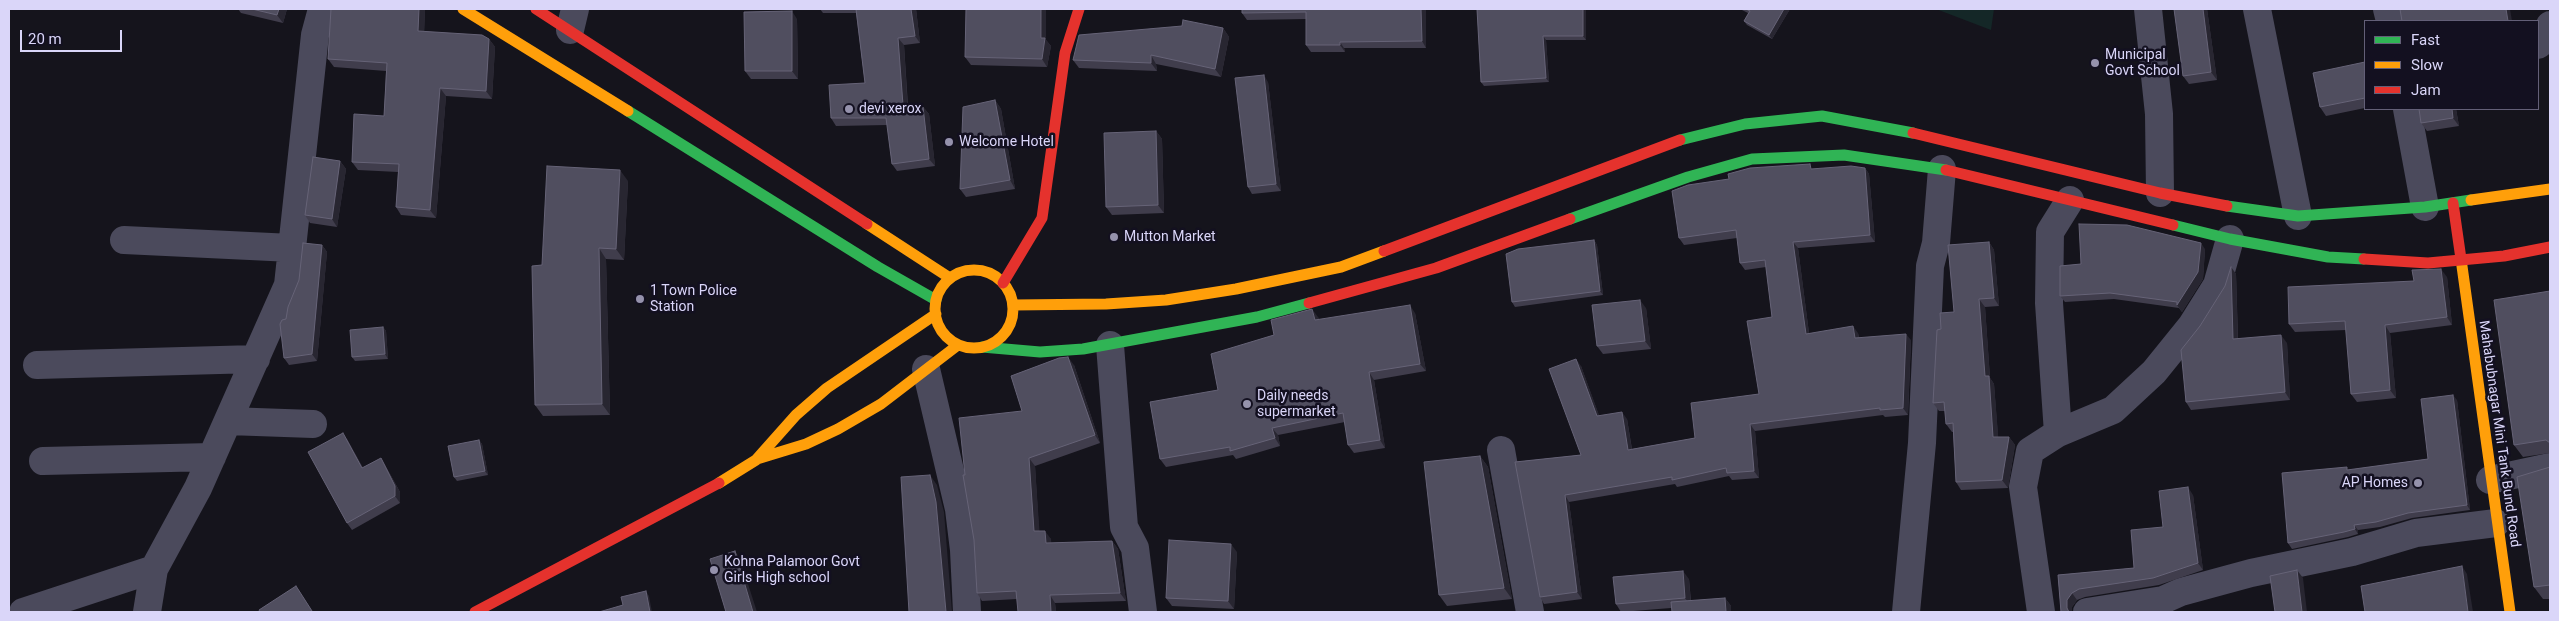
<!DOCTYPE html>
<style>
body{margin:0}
#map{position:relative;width:2559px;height:621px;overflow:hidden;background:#15141c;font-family:Roboto,sans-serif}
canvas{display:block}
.frame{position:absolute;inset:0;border:10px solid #dad6f9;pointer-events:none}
.legend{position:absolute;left:2364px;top:20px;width:175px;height:90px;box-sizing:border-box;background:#131020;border:1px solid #635f77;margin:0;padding:6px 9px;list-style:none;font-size:15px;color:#dad6f9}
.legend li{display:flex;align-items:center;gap:10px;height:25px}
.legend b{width:25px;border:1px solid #635f77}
.scale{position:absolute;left:20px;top:30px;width:102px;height:22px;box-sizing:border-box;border:2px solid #dad6f9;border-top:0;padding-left:6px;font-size:15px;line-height:18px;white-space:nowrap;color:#dad6f9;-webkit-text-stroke:4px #131020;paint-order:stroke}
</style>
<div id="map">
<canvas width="2559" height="621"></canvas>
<div class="frame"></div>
<ul class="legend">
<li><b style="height:6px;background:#30b455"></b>Fast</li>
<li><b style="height:6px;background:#ff9f0a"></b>Slow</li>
<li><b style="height:6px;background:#e5322d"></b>Jam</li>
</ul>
<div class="scale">20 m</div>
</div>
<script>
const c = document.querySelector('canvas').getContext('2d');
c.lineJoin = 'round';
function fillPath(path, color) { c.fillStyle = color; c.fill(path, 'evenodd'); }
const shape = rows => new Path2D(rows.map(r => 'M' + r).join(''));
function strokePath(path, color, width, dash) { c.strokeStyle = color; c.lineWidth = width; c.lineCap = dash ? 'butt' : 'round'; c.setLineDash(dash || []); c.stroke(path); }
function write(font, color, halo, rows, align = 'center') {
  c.font = font + ' Roboto,sans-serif'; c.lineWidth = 5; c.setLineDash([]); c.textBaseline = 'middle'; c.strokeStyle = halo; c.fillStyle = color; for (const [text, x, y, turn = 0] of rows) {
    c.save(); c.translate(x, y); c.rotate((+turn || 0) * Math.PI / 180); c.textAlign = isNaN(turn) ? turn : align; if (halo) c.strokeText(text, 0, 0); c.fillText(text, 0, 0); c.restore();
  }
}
fillPath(shape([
 [1936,9,1994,9,1991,30]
]), '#142727');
strokePath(shape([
 [2148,9,2159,114,2160,193],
 [2257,9,2298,216],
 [2387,9,2390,21],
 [570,30,575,9],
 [2538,45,2547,38,2550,25],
 [2407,109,2425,207],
 [124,240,292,248],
 [1110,345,1124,527,1135,548,1143,612],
 [37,365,256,359],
 [926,369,959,509,964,550,967,612],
 [228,421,313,424],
 [2058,433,2049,303,2050,232,2070,200],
 [1501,450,1530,612],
 [43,461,212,457],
 [2490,480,2550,467],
 [23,612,154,569],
 [147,612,154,569,198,488,288,285,315,35,322,9],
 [1906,612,1922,443,1930,266,1936,243,1942,169],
 [2041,612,2023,487,2030,451,2058,433,2113,410,2154,372,2192,325,2217,285,2230,239],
 [2087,612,2163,600,2181,592,2251,573,2352,552,2416,533,2496,523]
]), '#4b4a5c', 28);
strokePath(shape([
 [628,111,878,267,936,300],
 [1680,140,1745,124,1822,116,1913,133],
 [2227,206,2298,216,2425,207,2471,200],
 [1570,219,1688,177,1752,159,1844,155,1946,170],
 [2173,225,2230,239,2328,257,2364,259],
 [982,347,1040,352,1083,349,1257,317,1309,303]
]), '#30b455', 11);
strokePath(shape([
 [463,9,628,111],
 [2471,200,2550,189],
 [867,224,950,278],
 [2461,259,2510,612],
 '935 309a39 39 0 1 1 78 0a39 39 0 1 1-78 0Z',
 [1013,305,1106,304,1166,300,1236,289,1341,267,1384,251],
 [757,459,806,444,838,429,881,404,958,345],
 [719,483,756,460,796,415,827,388,936,314]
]), '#ff9f0a', 11);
strokePath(shape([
 [536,9,867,224],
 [1913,133,2160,193,2227,206],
 [1946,170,2173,225],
 [2453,203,2461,259],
 [1384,251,1680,140],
 [2364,259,2428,263,2504,256,2550,247],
 [1003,283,1042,218,1065,53,1079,9],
 [1309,303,1436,268,1570,219],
 [475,612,719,483]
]), '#e5322d', 11);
fillPath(shape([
 [238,9,287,9,283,23,241,13],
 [425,9,424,32,489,39,495,47,492,99,446,96,436,218,401,215,396,207,398,172,358,170,352,162,384,116,386,71,334,67,328,59],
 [820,9,916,9,920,43,904,45,908,106,923,107,929,114,935,166,897,171,892,164,887,125,836,126,831,118,865,83,856,13,823,13],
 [1426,9,1426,48,1344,48,1345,52,1311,52,1306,45,1306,19,1247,20,1242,13],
 [1477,9,1586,9,1586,40,1546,40,1549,82,1484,86,1481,82],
 [1740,9,1790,9,1772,39,1747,25,1744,21,1748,13],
 [2174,9,2207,9,2217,80,2189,84,2183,76],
 [797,19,798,79,751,79,745,71],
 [1223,28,1229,37,1221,77,1156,64,1157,71,1079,68,1073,60],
 [1046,40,1051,46,1047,67,971,65,965,57],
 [2365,62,2365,108,2326,116,2320,107],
 [1268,82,1281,191,1252,194,1248,187],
 [995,100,1001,109,1015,189,966,197,960,189],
 [2419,109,2456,109,2459,126,2427,131,2421,123],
 [1156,131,1162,139,1164,213,1112,215,1106,207],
 [340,161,346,169,337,227,310,223,305,215],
 [1865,168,1869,174,1875,242,1798,248,1809,333,1858,333,1859,338,1911,340,1908,415,1885,417,1883,415,1755,431,1759,478,1732,480,1729,476,1677,487,1675,484,1569,502,1582,599,1544,604,1540,597,1515,462,1581,455,1581,366,1599,416,1627,419,1632,449,1695,438,1759,394,1772,317,1766,267,1745,270,1740,263,1737,238,1684,245,1679,238,1813,169],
 [628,181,624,260,606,259,610,415,543,416,535,405,542,265],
 [1594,240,1597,245,1603,295,1515,307,1512,302],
 [1989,242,1994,250,1999,306,1985,307,1990,378,1994,384,1998,437,2009,437,2015,445,2008,488,1961,490,1956,482,1953,432,1952,432,1946,424,1945,411,1939,411,1933,403,1941,329,1954,312],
 [322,245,327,252,317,361,289,365,284,358,286,319,299,280],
 [2205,249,2203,279,2182,312,2179,308,2114,299,2065,302,2060,296,2081,264],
 [2231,267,2236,274,2238,338,2287,343,2290,400,2191,410,2186,402,2200,326,2225,286],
 [2447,277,2452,325,2390,333,2396,398,2357,402,2351,394,2346,330,2295,332,2289,324,2414,281],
 [2550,291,2550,453,2523,457,2514,445],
 [1646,308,1651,349,1603,354,1597,346],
 [1415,313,1426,371,1374,380,1385,448,1354,453,1348,445,1345,422,1278,435,1280,446,1236,459,1233,455,1166,467,1160,459,1274,335,1318,317,1319,320],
 [383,327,386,331,388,359,355,361,352,357],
 [1074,365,1100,443,1035,466,1039,531,1051,539,1051,543,1112,541,1118,549,1126,601,1055,603,1056,612,1018,612,1017,599,982,601,977,593,974,540,965,475,1022,411],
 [2457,400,2470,510,2412,518,2380,527,2358,530,2358,534,2348,537,2292,549,2288,543,2349,470,2428,459],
 [347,439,363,468,381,458,385,465,400,492,400,503,352,530,347,523],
 [479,440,482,444,488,475,457,481,454,477],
 [1480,456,1488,467,1512,599,1447,606,1439,595],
 [2550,467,2550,599,2543,599,2534,587],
 [2193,495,2203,570,2159,585,2085,597,2077,600,2072,607,2072,612,2061,612,2058,575,2134,568,2163,527],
 [1237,552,1234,609,1172,606,1166,598],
 [1689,579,1691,601,1725,598,1731,606,1671,608,1621,612,1616,604]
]), '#403d4c');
fillPath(shape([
 [279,9,287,9,283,23,277,15],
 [419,9,425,9,424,39,418,31],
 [911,9,916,9,920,43,915,36],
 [1041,9,1046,9,1046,40,1051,46,1047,67,1042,59],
 [1421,9,1426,9,1426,48,1422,41],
 [1583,9,1586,9,1586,40,1583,36],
 [1784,9,1790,9,1772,39,1769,35],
 [2203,9,2207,9,2217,80,2211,72],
 [2506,9,2510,9,2512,21,2508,21],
 [792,11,797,19,798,79,792,71],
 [1223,28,1229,37,1221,77,1215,69],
 [1543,36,1546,40,1549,82,1546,78],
 [898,38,904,45,908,113,903,105],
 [489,39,495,47,492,99,486,91],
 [1340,42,1344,48,1345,52,1340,45],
 [1151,55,1156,64,1157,71,1151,63],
 [1264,75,1268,82,1281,191,1276,184],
 [440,88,446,96,436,218,430,210],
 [995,100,1001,109,1015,189,1010,180],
 [923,107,929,114,935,166,929,159],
 [2452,109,2456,109,2459,126,2453,118],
 [1156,131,1162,139,1164,213,1158,205],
 [340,161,346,169,337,227,332,219],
 [1865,168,1869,174,1875,242,1870,235],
 [620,170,628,181,624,260,616,249],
 [1594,240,1597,245,1603,295,1600,291],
 [1793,242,1798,248,1810,341,1806,334],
 [1989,242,1994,250,1999,306,1994,298],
 [2201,243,2205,249,2203,279,2182,312,2177,305],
 [322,245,327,252,317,361,312,354],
 [599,248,606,259,610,415,602,404],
 [2231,267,2236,274,2238,346,2233,339],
 [2441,269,2447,277,2452,325,2447,317],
 [1979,299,1985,307,1990,378,1994,384,1999,446,1993,437,1985,376],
 [1640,300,1646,308,1651,349,1645,341],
 [1410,305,1415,313,1426,371,1420,364],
 [1312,309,1318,317,1321,328,1315,320],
 [2385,325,2390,333,2396,398,2390,390],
 [1853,326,1858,333,1860,345,1855,338],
 [383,327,386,331,388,359,385,354],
 [1906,334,1911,340,1908,415,1903,408],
 [2281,335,2287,343,2290,400,2285,392],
 [1068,357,1074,365,1100,443,1095,435],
 [1576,359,1581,366,1602,423,1597,416],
 [1369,372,1374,380,1385,448,1380,440],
 [2453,395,2457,400,2470,510,2467,505],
 [1622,412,1627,419,1633,457,1628,450],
 [1750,424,1755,431,1759,478,1754,471],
 [1272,428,1278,435,1280,446,1275,438],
 [343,433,347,439,367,475,362,468],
 [2009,437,2015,445,2008,488,2002,480],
 [479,440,482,444,488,475,485,471],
 [1480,456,1488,467,1512,599,1504,588],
 [381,458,385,465,400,492,400,503,395,496],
 [1029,458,1035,466,1040,539,1034,531],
 [930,475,937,485,944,512,952,612,946,612],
 [2188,487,2193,495,2203,570,2198,563],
 [1565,495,1569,502,1582,599,1577,592],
 [2354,525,2358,530,2358,534,2355,529],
 [1045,531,1051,539,1052,551,1046,543],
 [1112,541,1118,549,1126,601,1120,593],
 [1231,544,1237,552,1234,609,1228,601],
 [735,551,740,559,757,612,753,612],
 [2462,566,2467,574,2473,612,2468,612],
 [2297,570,2303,578,2307,612,2302,612],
 [1683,571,1689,579,1691,606,1685,598],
 [646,591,649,596,652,612,650,612],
 [2072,593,2077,600,2072,607,2072,612,2069,612,2067,608,2067,600],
 [1050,595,1055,603,1056,612,1051,612],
 [1725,598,1731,606,1731,612,1726,612]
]), '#282631');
const building = shape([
 [252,9,279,9,277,15,252,9],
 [331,9,419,9,418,31,482,35,489,39,486,91,440,88,430,210,396,207,399,164,352,162,354,114,384,116,387,63,328,59,331,9],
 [856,9,911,9,915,36,898,38,903,105,923,107,929,159,892,164,886,118,831,118,829,85,865,83,856,9],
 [966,9,1041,9,1041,38,1045,38,1042,59,965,57,966,9],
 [1242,9,1421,9,1422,41,1340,42,1340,45,1306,45,1306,12,1242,13,1242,9],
 [1477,9,1583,9,1583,36,1543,36,1546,78,1481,82,1477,9],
 [1746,9,1784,9,1769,35,1744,21,1750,11,1746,9],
 [2174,9,2203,9,2211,72,2183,76,2174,9],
 [2400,9,2506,9,2508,21,2402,21,2400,9],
 [792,11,792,71,745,71,744,12,792,11],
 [1183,20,1223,28,1215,69,1151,55,1151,63,1073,60,1079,35,1182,26,1183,20],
 [2365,62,2365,98,2320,107,2313,73,2365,62],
 [1264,75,1276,184,1248,187,1235,78,1264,75],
 [995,100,1010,180,960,189,963,107,995,100],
 [2419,109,2452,109,2453,118,2421,123,2419,109],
 [1156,131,1158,205,1106,207,1104,133,1156,131],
 [313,157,340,161,332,219,305,215,313,157],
 [1810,164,1811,169,1851,166,1865,168,1870,235,1793,242,1806,334,1853,326,1855,338,1906,334,1903,408,1880,410,1880,408,1750,424,1754,471,1727,473,1726,468,1672,480,1672,477,1565,495,1577,592,1540,597,1515,462,1581,455,1549,369,1576,359,1597,416,1622,412,1628,450,1695,438,1691,403,1759,394,1747,321,1772,317,1765,260,1740,263,1736,230,1679,238,1672,191,1688,185,1729,179,1728,174,1750,168,1810,164],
 [547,166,620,170,616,249,599,248,602,404,535,405,532,266,542,265,547,166],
 [2079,224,2127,225,2201,243,2198,272,2177,305,2177,302,2110,293,2060,296,2060,266,2081,264,2079,224],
 [1594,240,1600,291,1512,302,1506,254,1518,249,1594,240],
 [1989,242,1994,298,1979,299,1985,376,1989,376,1993,437,2009,437,2002,480,1956,482,1953,423,1946,424,1944,402,1933,403,1937,330,1941,329,1940,313,1954,312,1948,245,1989,242],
 [303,243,322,245,312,354,284,358,280,324,282,320,286,319,288,307,299,280,303,243],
 [2231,267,2233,339,2281,335,2285,392,2186,402,2181,350,2200,326,2225,286,2231,267],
 [2441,269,2447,317,2385,325,2390,390,2351,394,2345,321,2289,324,2288,287,2414,281,2412,270,2441,269],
 [2550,291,2550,443,2546,440,2514,445,2494,300,2550,291],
 [1640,300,1645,341,1597,346,1592,305,1640,300],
 [1410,305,1420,364,1369,372,1380,440,1348,445,1343,413,1272,428,1275,438,1230,451,1230,447,1160,459,1150,402,1218,390,1211,354,1274,335,1271,320,1312,309,1315,320,1410,305],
 [383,327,385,354,352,357,350,330,383,327],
 [1068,357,1095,435,1029,458,1034,531,1045,531,1046,543,1112,541,1120,593,1050,595,1051,612,1018,612,1016,591,977,593,974,540,963,475,965,475,959,418,1022,411,1011,376,1059,358,1068,357],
 [2453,395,2467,505,2408,513,2376,522,2354,525,2355,529,2344,532,2288,543,2282,473,2347,467,2347,470,2428,459,2421,399,2453,395],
 [343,433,362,468,381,458,395,486,395,496,347,523,308,452,343,433],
 [479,440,485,471,454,477,448,446,479,440],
 [1480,456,1504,588,1439,595,1424,462,1480,456],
 [2550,467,2550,585,2534,587,2517,477,2550,467],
 [930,475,936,502,946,612,909,612,901,477,930,475],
 [2188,487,2198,563,2153,578,2079,589,2072,593,2067,600,2067,608,2069,612,2061,612,2058,575,2134,568,2131,530,2163,527,2159,491,2188,487],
 [1169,540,1231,544,1228,601,1166,598,1169,540],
 [735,551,753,612,726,612,710,559,735,551],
 [2462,566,2468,612,2365,612,2361,586,2462,566],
 [2297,570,2302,612,2275,612,2270,576,2297,570],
 [1683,571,1685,598,1616,604,1613,577,1683,571],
 [296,586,312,611,311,612,260,612,259,610,296,586],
 [646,591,650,612,599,612,623,605,621,597,646,591],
 [1725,598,1726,612,1672,612,1671,602,1725,598]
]);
fillPath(building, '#504e5f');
strokePath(building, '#666377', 1);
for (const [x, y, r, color] of [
 [2095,63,5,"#9592ac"],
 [849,109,5,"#9592ac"],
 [949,142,5,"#9592ac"],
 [1114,237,5,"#9592ac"],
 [640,299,5,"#9592ac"],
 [1247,404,5,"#9592ac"],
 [2418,483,5,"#9592ac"],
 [714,570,5,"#9592ac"]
]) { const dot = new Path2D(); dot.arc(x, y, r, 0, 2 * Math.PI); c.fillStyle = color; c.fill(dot); strokePath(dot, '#131020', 2); }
write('14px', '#dad6f9', '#131020', [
 ["Municipal",2105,55],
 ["Govt School",2105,71],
 ["devi xerox",859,109],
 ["Welcome Hotel",959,142],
 ["Mutton Market",1124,237],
 ["1 Town Police",650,291],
 ["Station",650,307],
 ["Daily needs",1257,396],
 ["supermarket",1257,412],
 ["AP Homes",2408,483,"right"],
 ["Kohna Palamoor Govt",724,562],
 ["Girls High school",724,578]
], 'left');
write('14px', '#dad6f9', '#131020', [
 ["Mahabubnagar Mini Tank Bund Road",2499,434,82]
]);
</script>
